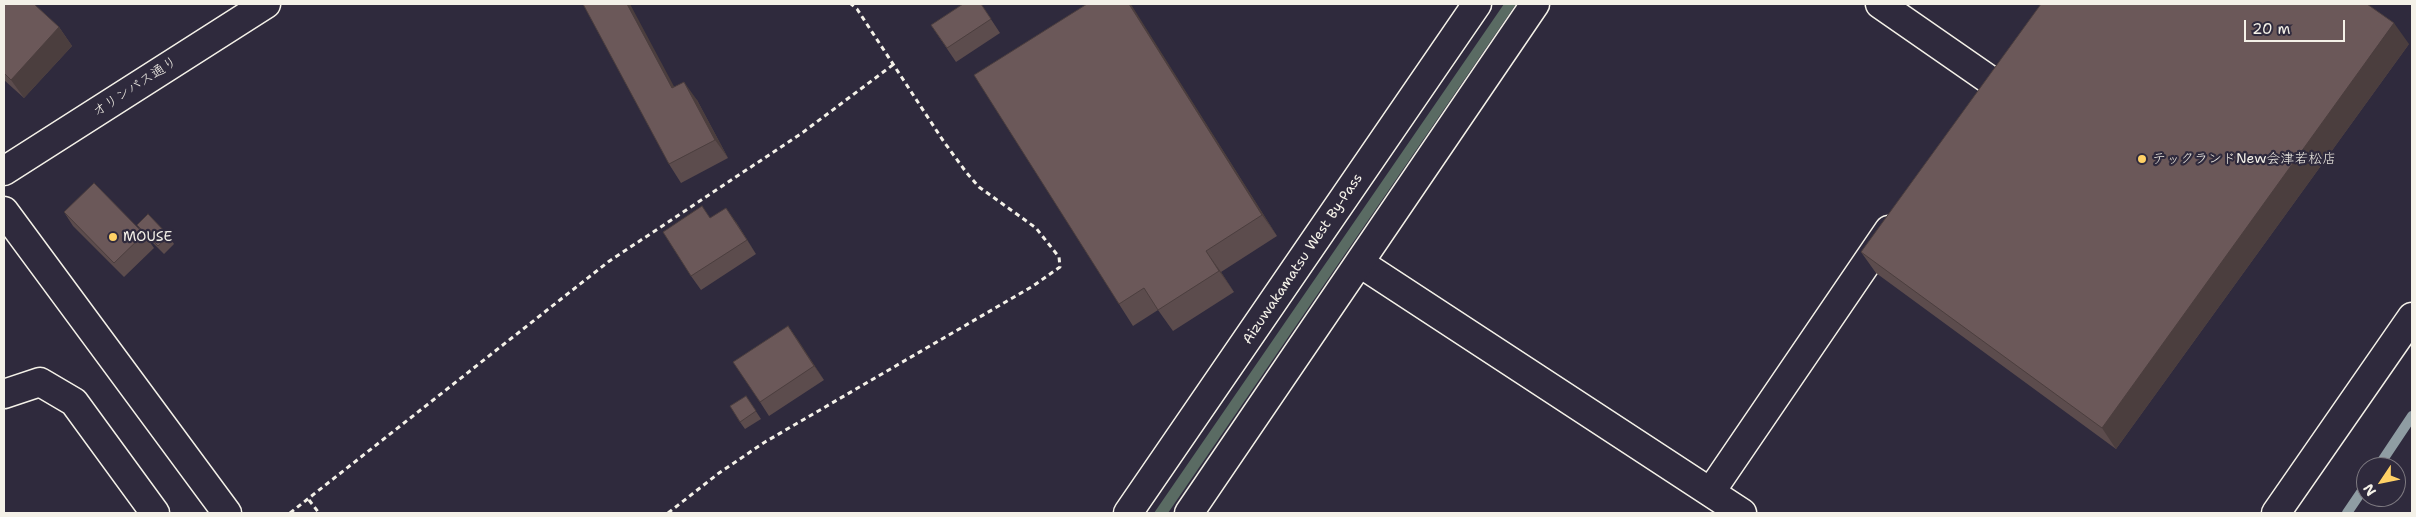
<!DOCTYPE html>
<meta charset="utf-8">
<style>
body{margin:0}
#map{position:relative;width:2416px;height:517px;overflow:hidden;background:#2f2a3d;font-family:"Shantell Sans",sans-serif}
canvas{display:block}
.frame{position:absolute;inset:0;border:5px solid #f4f1e8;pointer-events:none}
.north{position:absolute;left:2356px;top:457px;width:50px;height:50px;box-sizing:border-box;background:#2f2a3d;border:1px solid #7e7a81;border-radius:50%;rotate:236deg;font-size:14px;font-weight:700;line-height:20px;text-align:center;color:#f4f1e8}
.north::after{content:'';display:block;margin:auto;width:18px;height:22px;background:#ffd166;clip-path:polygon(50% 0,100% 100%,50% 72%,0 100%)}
.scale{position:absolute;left:2244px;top:20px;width:101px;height:22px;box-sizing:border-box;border:2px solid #f4f1e8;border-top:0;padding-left:6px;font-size:15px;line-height:18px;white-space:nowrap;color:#f4f1e8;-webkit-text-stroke:4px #2f2a3d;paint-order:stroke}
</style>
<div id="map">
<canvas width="2416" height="517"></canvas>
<div class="frame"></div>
<div class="north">N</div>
<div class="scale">20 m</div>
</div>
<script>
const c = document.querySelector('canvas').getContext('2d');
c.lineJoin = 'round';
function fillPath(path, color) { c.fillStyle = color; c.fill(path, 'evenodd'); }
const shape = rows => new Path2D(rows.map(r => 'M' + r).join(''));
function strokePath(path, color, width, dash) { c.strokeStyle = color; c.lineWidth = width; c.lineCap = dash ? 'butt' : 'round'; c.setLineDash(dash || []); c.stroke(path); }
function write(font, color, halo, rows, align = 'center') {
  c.font = font + ' "Shantell Sans","Klee One",sans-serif'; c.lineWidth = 4.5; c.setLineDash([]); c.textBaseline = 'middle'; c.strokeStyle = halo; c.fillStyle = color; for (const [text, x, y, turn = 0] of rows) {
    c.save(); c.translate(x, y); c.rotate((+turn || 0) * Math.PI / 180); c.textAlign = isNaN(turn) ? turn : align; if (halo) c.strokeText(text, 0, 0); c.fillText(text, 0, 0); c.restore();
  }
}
fillPath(shape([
 [1504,4,1516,4,1168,513,1154,513]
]), '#5a6b63');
strokePath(shape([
 [2378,467,2412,416],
 [2347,513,2366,485]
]), '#8f9da3', 10);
const minor = shape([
 [1880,4,1991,81],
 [4,171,266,4],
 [4,211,227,513],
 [1360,263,1742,513],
 [4,394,40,382,74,402,155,513],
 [1718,481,1889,230],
 [2276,513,2412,317]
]);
const highway = shape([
 [1128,513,1477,4],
 [1189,513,1535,4]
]);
strokePath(minor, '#f4f1e8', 31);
strokePath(highway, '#f4f1e8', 31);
strokePath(shape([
 [309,500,319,513],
 [290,513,608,262,802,133,894,64],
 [668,513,719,473,765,442,1033,286,1060,267,1059,257,1036,228,979,187,966,172,944,142,857,9,851,4]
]), '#f4f1e8', 3, [5, 4]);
strokePath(minor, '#2f2a3d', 28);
strokePath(highway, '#2f2a3d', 28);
fillPath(shape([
 [4,4,59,27,72,46,24,98,4,80],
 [981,4,1000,33,956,62,931,25],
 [1087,4,1130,4,1277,236,1221,272,1234,292,1173,331,1158,310,1133,326,1119,304],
 [2409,44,2116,449,1876,273,1861,252],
 [674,87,697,100,728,158,681,183,669,164],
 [64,212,144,234,154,248,124,277,73,226],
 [711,218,736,222,756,254,701,290,691,276],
 [137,225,169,236,174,244,164,254,142,232],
 [788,326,824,380,769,416,760,402],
 [746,396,761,419,745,429,740,422]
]), '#5c4c4d');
fillPath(shape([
 [627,4,630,4,685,107,672,88],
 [1129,4,1130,4,1132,6,1277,236,1262,215],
 [2394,23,2409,44,2116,449,2102,428],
 [59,27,72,46,24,98,11,80],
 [684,82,697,100,728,158,715,140],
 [726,208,736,222,756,254,747,240],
 [1206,251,1221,272,1234,292,1219,271],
 [788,326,798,340,824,380,814,366]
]), '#4b3e3e');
const building = shape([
 [4,4,34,4,59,27,11,80,4,73,4,4],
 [583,4,627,4,672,88,684,82,715,140,669,164,583,4],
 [963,4,981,4,991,19,947,48,931,25,963,4],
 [1087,4,1129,4,1262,215,1206,251,1219,271,1158,310,1144,288,1119,304,974,75,1087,4],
 [2041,4,2367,4,2394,23,2102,428,1861,252,2041,4],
 [94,183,144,234,114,263,64,212,94,183],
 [702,206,710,218,726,208,747,240,691,276,663,232,702,206],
 [148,214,169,236,158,246,137,225,148,214],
 [788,326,814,366,760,402,733,362,788,326],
 [746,396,756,411,740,422,730,406,746,396]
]);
fillPath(building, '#6b5859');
strokePath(building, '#4b3e3e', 1);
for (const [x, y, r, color] of [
 [2142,159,5,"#ffd166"],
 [113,237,5,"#ffd166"]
]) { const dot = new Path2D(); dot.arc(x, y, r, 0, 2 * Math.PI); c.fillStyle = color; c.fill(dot); strokePath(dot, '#2f2a3d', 2); }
write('14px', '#f4f1e8', '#2f2a3d', [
 ["オリンパス通り",135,87,-33],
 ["Aizuwakamatsu West By-Pass",1303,259,-56]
]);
write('14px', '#f4f1e8', '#2f2a3d', [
 ["テックランドNew会津若松店",2152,159],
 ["MOUSE",123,237]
], 'left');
</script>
